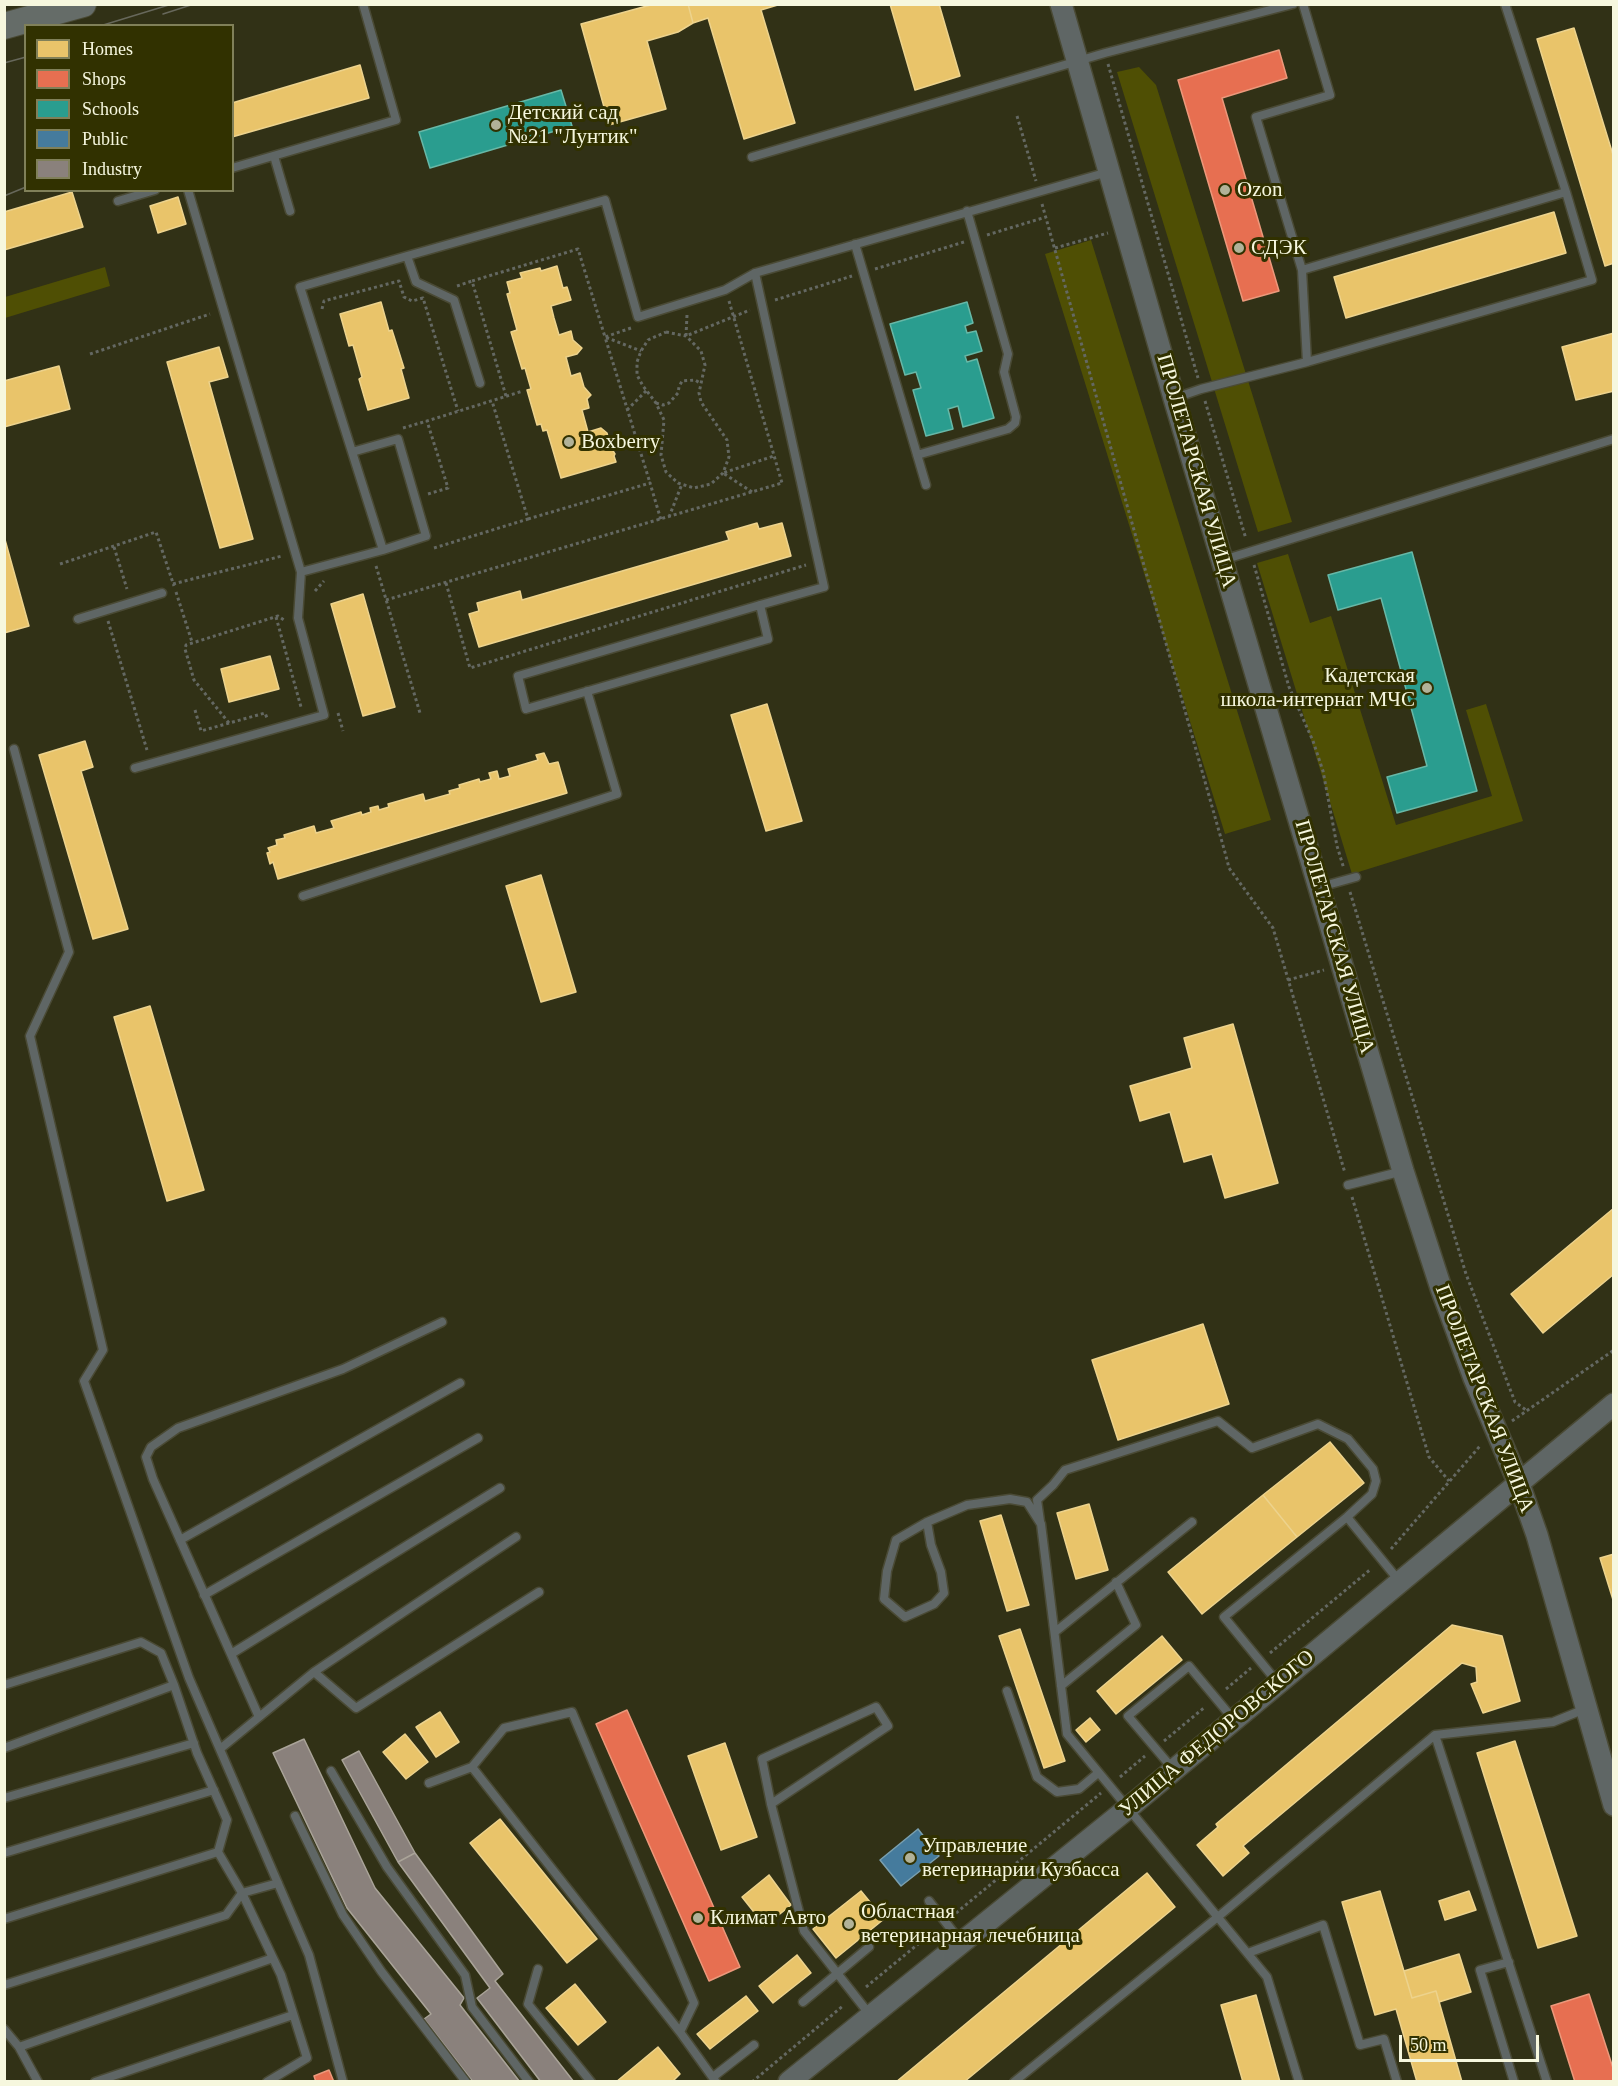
<!DOCTYPE html>
<meta charset="utf-8">
<style>
body{margin:0}
#map{position:relative;width:1618px;height:2086px;overflow:hidden;background:#313116;font-family:Georgia,serif}
canvas{display:block}
.frame{position:absolute;inset:0;border:6px solid #f6f7de;pointer-events:none}
.legend{position:absolute;left:24px;top:24px;width:210px;height:168px;box-sizing:border-box;background:#313100;border:2px solid #808059;margin:0;padding:8px 10px;list-style:none;font-size:18px;color:#f6f7de}
.legend li{display:flex;align-items:center;gap:12px;height:30px}
.legend b{width:30px;border:2px solid #808059}
.scale{position:absolute;left:1399px;top:2035px;width:140px;height:27px;box-sizing:border-box;border:3px solid #f6f7de;border-top:0;padding-left:8px;font-size:18px;line-height:21px;white-space:nowrap;color:#f6f7de;-webkit-text-stroke:4px #313100;paint-order:stroke}
</style>
<div id="map">
<canvas width="1618" height="2086"></canvas>
<div class="frame"></div>
<ul class="legend">
<li><b style="height:16px;background:#e9c46a"></b>Homes</li>
<li><b style="height:16px;background:#e76f51"></b>Shops</li>
<li><b style="height:16px;background:#2a9d8f"></b>Schools</li>
<li><b style="height:16px;background:#457b9d"></b>Public</li>
<li><b style="height:16px;background:#8a817c"></b>Industry</li>
</ul>
<div class="scale">50 m</div>
</div>
<script>
const c = document.querySelector('canvas').getContext('2d');
c.lineJoin = 'round';
function fillPath(path, color) { c.fillStyle = color; c.fill(path, 'evenodd'); }
const shape = rows => new Path2D(rows.map(r => 'M' + r).join(''));
function strokePath(path, color, width, dash) { c.strokeStyle = color; c.lineWidth = width; c.lineCap = dash ? 'butt' : 'round'; c.setLineDash(dash || []); c.stroke(path); }
function write(font, color, halo, rows, align = 'center') {
  c.font = font + ' Georgia,serif'; c.lineWidth = 6; c.setLineDash([]); c.textBaseline = 'middle'; c.strokeStyle = halo; c.fillStyle = color; for (const [text, x, y, turn = 0] of rows) {
    c.save(); c.translate(x, y); c.rotate((+turn || 0) * Math.PI / 180); c.textAlign = isNaN(turn) ? turn : align; if (halo) c.strokeText(text, 0, 0); c.fillText(text, 0, 0); c.restore();
  }
}
fillPath(shape([
 [1139,67,1156,85,1292,522,1258,532,1117,72],
 [1091,240,1271,820,1225,834,1045,254],
 [105,267,110,286,5,318,5,297],
 [1288,554,1310,623,1331,616,1396,825,1492,796,1466,710,1486,704,1523,821,1352,874,1257,563]
]), '#4f4f04');
const homes = shape([
 [654,4,688,4,693,23,678,32,647,41,666,109,609,125,581,24,654,4],
 [688,4,781,4,761,10,795,123,744,139,708,18,693,23,688,4],
 [890,4,939,4,960,76,915,90,890,4],
 [1574,28,1614,158,1614,263,1605,266,1537,39,1574,28],
 [360,65,369,98,232,137,232,103,360,65],
 [72,192,83,227,4,250,4,212,72,192],
 [178,197,186,224,158,233,150,206,178,197],
 [1554,212,1566,253,1346,318,1334,277,1554,212],
 [557,266,563,288,567,287,571,300,551,306,554,318,559,335,571,331,573,340,582,348,577,354,566,357,571,376,580,373,584,387,591,395,587,399,589,408,582,410,588,432,601,428,607,433,610,446,615,454,614,456,616,462,561,478,547,430,543,431,541,424,537,425,527,390,531,389,525,368,522,369,511,332,517,330,507,294,510,293,507,282,522,278,520,273,540,268,541,271,557,266],
 [381,302,389,331,392,330,404,368,401,369,409,398,368,410,359,379,362,377,353,345,349,346,340,314,381,302],
 [1614,333,1614,391,1576,400,1562,347,1614,333],
 [219,347,228,377,209,382,253,539,220,548,167,362,219,347],
 [59,366,70,409,4,427,4,381,59,366],
 [757,523,759,529,782,523,791,556,479,647,469,614,479,611,477,603,520,591,522,600,729,540,726,532,757,523],
 [4,536,29,626,4,633,4,536],
 [363,594,395,707,363,716,331,604,363,594],
 [270,656,279,689,229,702,221,669,270,656],
 [767,704,802,821,766,831,731,715,767,704],
 [85,741,93,767,81,771,128,929,93,939,39,755,85,741],
 [544,753,549,764,558,762,567,793,278,879,273,862,270,864,267,853,270,852,268,848,277,845,276,840,285,838,284,835,314,826,316,833,334,828,331,821,361,812,362,815,371,812,370,808,378,806,379,810,389,807,388,804,423,794,425,801,450,794,449,791,460,788,459,785,479,779,480,782,491,779,489,773,497,771,499,779,510,776,508,769,538,760,536,755,544,753],
 [541,875,576,992,541,1002,506,886,541,875],
 [150,1006,204,1190,167,1201,114,1017,150,1006],
 [1233,1024,1278,1183,1225,1198,1212,1154,1184,1162,1170,1112,1140,1121,1130,1086,1192,1068,1184,1038,1233,1024],
 [1614,1208,1614,1274,1543,1333,1511,1294,1614,1208],
 [1203,1324,1229,1404,1118,1440,1092,1360,1203,1324],
 [1330,1442,1364,1483,1297,1537,1263,1495,1330,1442],
 [1263,1495,1297,1537,1202,1614,1168,1572,1263,1495],
 [1089,1504,1108,1570,1076,1579,1057,1513,1089,1504],
 [1001,1515,1029,1605,1007,1611,980,1521,1001,1515],
 [1614,1554,1614,1603,1600,1558,1614,1554],
 [1452,1625,1502,1636,1520,1701,1483,1713,1471,1684,1477,1682,1476,1667,1462,1663,1243,1846,1249,1853,1223,1876,1197,1845,1218,1827,1216,1824,1452,1625],
 [1020,1629,1065,1761,1044,1768,999,1636,1020,1629],
 [1162,1636,1182,1660,1116,1714,1097,1691,1162,1636],
 [440,1712,459,1742,436,1757,416,1727,440,1712],
 [1090,1718,1100,1730,1086,1742,1076,1730,1090,1718],
 [405,1734,428,1762,406,1779,383,1752,405,1734],
 [1515,1741,1577,1936,1538,1948,1477,1753,1515,1741],
 [725,1743,757,1837,721,1850,688,1756,725,1743],
 [500,1819,597,1939,567,1963,470,1843,500,1819],
 [1147,1873,1175,1907,964,2082,896,2082,1147,1873],
 [769,1875,791,1905,765,1926,742,1897,769,1875],
 [861,1891,884,1919,836,1958,813,1929,861,1891],
 [1380,1891,1412,1998,1436,1991,1462,2082,1417,2082,1396,2009,1375,2015,1342,1902,1380,1891],
 [1469,1891,1476,1910,1445,1920,1439,1901,1469,1891],
 [1459,1954,1471,1992,1439,2002,1436,1991,1412,1998,1404,1971,1459,1954],
 [797,1955,811,1973,773,2003,759,1986,797,1955],
 [575,1984,606,2022,578,2045,546,2008,575,1984],
 [1256,1995,1280,2082,1243,2082,1221,2005,1256,1995],
 [746,1996,758,2011,710,2049,697,2034,746,1996],
 [658,2047,680,2074,672,2082,616,2082,658,2047]
]);
fillPath(homes, '#e9c46a');
strokePath(homes, '#edd38d', 1.5);
const shops = shape([
 [1279,50,1287,78,1222,98,1279,291,1243,301,1178,80,1279,50],
 [627,1710,740,1967,709,1981,596,1724,627,1710],
 [1589,1994,1614,2071,1614,2082,1575,2082,1551,2006,1589,1994],
 [329,2070,334,2082,316,2082,314,2076,329,2070]
]);
fillPath(shops, '#e76f51');
strokePath(shops, '#ec987b', 1.5);
const schools = shape([
 [561,90,572,126,430,168,419,132,561,90],
 [967,302,973,323,965,326,967,333,976,331,982,351,965,356,967,362,977,359,994,418,963,427,958,406,948,409,953,429,926,436,913,390,921,388,916,372,905,375,890,324,967,302],
 [1412,552,1477,791,1397,813,1387,777,1427,766,1381,598,1338,610,1328,575,1412,552]
]);
fillPath(schools, '#2a9d8f');
strokePath(schools, '#67b8a7', 1.5);
const public = shape([
 [918,1829,939,1856,901,1886,880,1860,918,1829]
]);
fillPath(public, '#457b9d');
strokePath(public, '#7aa0b0', 1.5);
const industry = shape([
 [304,1739,375,1888,464,1998,460,2005,520,2082,473,2082,424,2019,431,2014,347,1908,273,1753,304,1739],
 [359,1751,415,1853,398,1862,342,1760,359,1751],
 [415,1853,503,1974,495,1981,574,2082,541,2082,477,1998,490,1988,398,1862,415,1853]
]);
fillPath(industry, '#8a817c');
strokePath(industry, '#aaa499', 1.5);
const service = shape([
 [274,156,290,211],
 [752,157,1105,53,1293,4],
 [232,168,396,120,363,4],
 [118,201,155,190],
 [855,244,926,485],
 [407,256,605,200,638,317,725,290,755,273,1108,172],
 [1302,270,1256,117,1330,95,1303,4],
 [755,273,824,587,760,605,518,676,526,709,768,639,760,605],
 [1307,362,1302,270,1566,192,1505,4],
 [1175,398,1201,389,1307,362,1592,280,1566,192],
 [352,452,398,439,426,536,383,550],
 [917,455,1008,429,1015,423,1016,417,1004,372,1008,354,967,211],
 [1223,560,1614,439],
 [301,572,383,550,300,287,407,256,416,282,454,300,480,383],
 [78,619,162,593],
 [14,749,69,952,30,1036,103,1350,84,1381,189,1678,309,1955,343,2082],
 [135,768,324,715,298,618,301,572,188,190],
 [1320,887,1356,877],
 [303,896,617,794,587,691],
 [1348,1185,1403,1171],
 [1347,1517,1400,1582],
 [1040,1521,1037,1500,1053,1485,1065,1470,1218,1421,1252,1448,1318,1424,1348,1439,1373,1469,1376,1481,1372,1494,1347,1517,1224,1617,1278,1683],
 [927,1522,931,1545,941,1572,944,1593,934,1604,905,1617,884,1599,887,1571,896,1540,927,1522,967,1505,1010,1499,1027,1502,1041,1524,1067,1734,1267,1977,1299,2082],
 [180,1540,460,1383],
 [204,1595,478,1438],
 [1055,1632,1192,1522],
 [231,1654,500,1488],
 [314,1672,516,1537],
 [4,1685,141,1642,161,1653,174,1685],
 [1061,1686,1136,1625,1116,1582],
 [1007,1691,1037,1777,1057,1792,1079,1789,1098,1773],
 [259,1717,153,1479,146,1457,151,1447,178,1428,343,1369,442,1322],
 [1435,1735,1547,2082],
 [4,1748,174,1685,197,1753,227,1820,218,1852,242,1893,281,1975,307,2058,267,2082],
 [220,1749,314,1672,356,1708,539,1592],
 [1173,1769,1128,1716,1189,1666,1234,1720],
 [331,1771,387,1867,465,1975,472,2007,529,2082],
 [429,1783,472,1767],
 [4,1798,194,1743],
 [771,1804,888,1726,876,1707,762,1759,771,1804,804,1931,870,2015],
 [295,1816,343,1915,381,1971,466,2082],
 [4,1853,214,1790],
 [929,1901,961,1942],
 [4,1919,218,1852],
 [1248,1953,1323,1925,1360,2045,1384,2039,1397,2082],
 [1509,1962,1480,1970,1514,2082],
 [538,1969,528,2004,591,2082],
 [4,1985,226,1915,242,1893,278,1883],
 [803,2002,869,1947],
 [4,2029,19,2047,38,2082],
 [680,2032,472,1767,504,1728,572,1712,694,2003,680,2032,716,2082],
 [19,2047,273,1958],
 [713,2077,754,2045],
 [95,2082,293,2015],
 [1014,2082,1219,1916,1435,1735,1553,1722,1585,1709]
]);
const tertiary = shape([
 [1061,4,1174,398,1403,1171,1441,1288,1474,1378,1519,1484,1537,1535,1614,1805],
 [789,2082,1127,1809,1614,1404]
]);
const primary = shape([
 [4,26,83,4]
]);
strokePath(service, '#4a4a35', 11);
strokePath(tertiary, '#4a4a35', 24);
strokePath(primary, '#4a4a35', 28);
strokePath(shape([
 [1108,64,1198,378],
 [1017,116,1036,181],
 [1042,204,1226,856,1229,868,1273,928,1345,1173],
 [987,235,1046,217],
 [1055,248,1108,233],
 [875,269,964,242],
 [457,286,472,281],
 [775,300,852,276],
 [729,301,782,483],
 [322,309,324,301,399,281,404,297,412,301,423,298,458,411],
 [687,315,686,336,750,310],
 [631,328,605,337,650,483],
 [666,332,686,336,701,351,705,365,699,393,701,402,727,440,729,457,723,473,711,484,694,488,678,483,666,472,661,455,664,420,656,403,643,386,637,375,637,362,641,351,648,340,666,332],
 [90,354,210,314],
 [506,396,472,281,578,249,605,337,641,351],
 [1205,401,1246,539],
 [656,403,663,405,669,403,678,393,679,387,682,381,695,380,700,383],
 [627,410,647,390],
 [403,428,427,421],
 [752,492,723,473,774,456],
 [428,494,448,488,427,421,523,391],
 [669,517,682,484],
 [528,519,650,483,661,520],
 [114,547,127,589],
 [434,548,528,519,492,401],
 [60,564,156,532,174,586],
 [1254,565,1289,687,1313,741,1323,771,1337,846,1344,869],
 [376,566,420,713],
 [446,583,470,668,806,565],
 [173,584,282,556],
 [315,591,324,581],
 [176,592,192,642],
 [386,600,782,483],
 [276,617,301,707],
 [108,621,147,750],
 [195,710,201,731,265,713,267,718],
 [338,713,343,731],
 [229,723,194,680,185,649,186,645,278,616,284,620],
 [1350,892,1466,1274,1515,1402,1526,1410],
 [1288,980,1324,970],
 [1352,1197,1429,1457,1449,1481],
 [1512,1421,1614,1350],
 [1391,1549,1480,1446],
 [1270,1653,1371,1569],
 [1226,1689,1251,1668],
 [1164,1741,1205,1707],
 [1120,1777,1145,1756],
 [956,1913,1101,1793],
 [866,1987,934,1931],
 [752,2082,844,2005]
]), '#646862', 3, [3, 3]);
strokePath(service, '#5f6665', 8);
strokePath(tertiary, '#5f6665', 21);
strokePath(primary, '#656c68', 26);
strokePath(shape([
 [163,14,194,4],
 [100,26,172,4],
 [4,63,26,57],
 [4,196,26,187]
]), '#67685b', 1.5);
for (const [x, y, r, color] of [
 [496,125,6,"#b1b298"],
 [1225,190,6,"#b1b298"],
 [1239,248,6,"#b1b298"],
 [569,442,6,"#b1b298"],
 [1427,688,6,"#b1b298"],
 [910,1858,6,"#b1b298"],
 [698,1918,6,"#b1b298"],
 [849,1924,6,"#b1b298"]
]) { const dot = new Path2D(); dot.arc(x, y, r, 0, 2 * Math.PI); c.fillStyle = color; c.fill(dot); strokePath(dot, '#313100', 2); }
write('21px', '#f6f7de', '#313100', [
 ["Детский сад",508,113],
 ["№21 \"Лунтик\"",508,137],
 ["Ozon",1237,190],
 ["СДЭК",1251,248],
 ["Boxberry",581,442],
 ["Кадетская",1415,676,"right"],
 ["школа-интернат МЧС",1415,700,"right"],
 ["Управление",922,1846],
 ["ветеринарии Кузбасса",922,1870],
 ["Областная",861,1912],
 ["ветеринарная лечебница",861,1936],
 ["Климат Авто",710,1918]
], 'left');
write('21px', '#f6f7de', '#313100', [
 ["ПРОЛЕТАРСКАЯ УЛИЦА",1196,471,74],
 ["ПРОЛЕТАРСКАЯ УЛИЦА",1334,937,74],
 ["ПРОЛЕТАРСКАЯ УЛИЦА",1484,1399,69],
 ["УЛИЦА ФЕДОРОВСКОГО",1217,1734,-40]
]);
</script>
